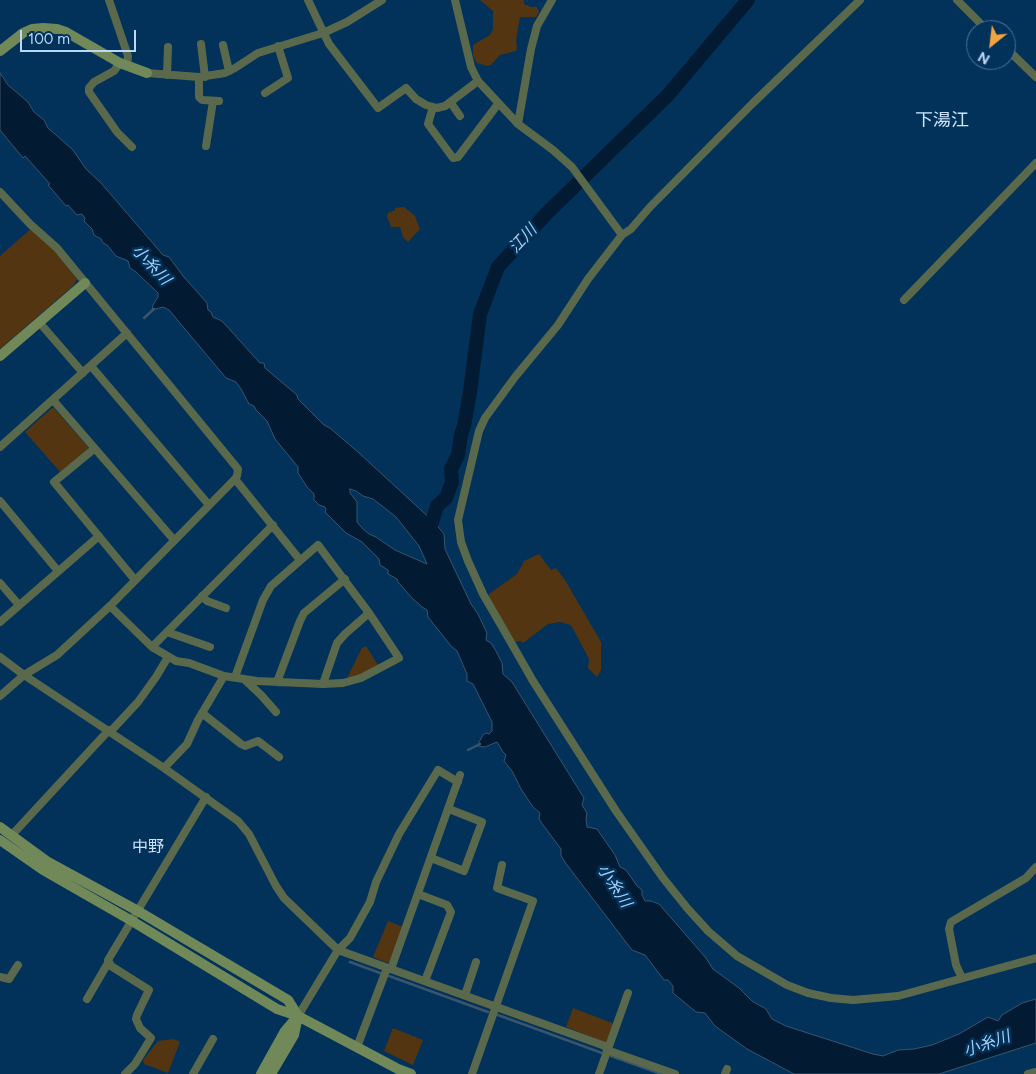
<!DOCTYPE html>
<meta charset="utf-8">
<style>
body{margin:0}
#map{position:relative;width:1036px;height:1074px;overflow:hidden;background:#023259;font-family:Figtree,sans-serif}
canvas{display:block}
.north{position:absolute;left:966px;top:20px;width:50px;height:50px;box-sizing:border-box;background:#023259;border:1px solid #4c7498;border-radius:50%;rotate:209deg;font-size:14px;font-weight:700;line-height:20px;text-align:center;color:#bbd8f7}
.north::after{content:'';display:block;margin:auto;width:18px;height:22px;background:#f1a540;clip-path:polygon(50% 0,100% 100%,50% 72%,0 100%)}
.scale{position:absolute;left:20px;top:30px;width:116px;height:22px;box-sizing:border-box;border:2px solid #bbd8f7;border-top:0;padding-left:6px;font-size:15px;line-height:18px;white-space:nowrap;color:#bbd8f7;-webkit-text-stroke:4px #023259;paint-order:stroke}
</style>
<div id="map">
<canvas width="1036" height="1074"></canvas>
<div class="north">N</div>
<div class="scale">100 m</div>
</div>
<script>
const c = document.querySelector('canvas').getContext('2d');
c.lineJoin = 'round';
function fillPath(path, color) { c.fillStyle = color; c.fill(path, 'evenodd'); }
const shape = rows => new Path2D(rows.map(r => 'M' + r).join(''));
function strokePath(path, color, width, dash) { c.strokeStyle = color; c.lineWidth = width; c.lineCap = dash ? 'butt' : 'round'; c.setLineDash(dash || []); c.stroke(path); }
function write(font, color, halo, rows, align = 'center') {
  c.font = font + ' Figtree,"Noto Sans JP",sans-serif'; c.lineWidth = 5; c.setLineDash([]); c.textBaseline = 'middle'; c.strokeStyle = halo; c.fillStyle = color; for (const [text, x, y, turn = 0] of rows) {
    c.save(); c.translate(x, y); c.rotate((+turn || 0) * Math.PI / 180); c.textAlign = isNaN(turn) ? turn : align; if (halo) c.strokeText(text, 0, 0); c.fillText(text, 0, 0); c.restore();
  }
}
fillPath(shape([
 [480,0,524,0,524,4,531,7,537,7,539,12,536,17,520,17,516,40,517,48,516,51,500,55,491,65,487,66,477,63,473,56,473,45,490,35,493,29,493,11],
 [404,207,415,216,420,229,408,242,403,237,400,227,391,227,387,216,388,213,395,210,395,208],
 [32,228,55,250,77,279,74,285,0,349,0,256],
 [52,408,54,408,89,448,62,474,25,432],
 [539,554,551,570,556,568,565,580,601,642,601,670,597,677,588,668,589,659,571,625,560,622,548,624,523,643,520,641,515,642,489,599,489,594,517,574,524,561],
 [366,646,378,665,360,676,347,678,362,648],
 [388,921,403,927,390,961,388,963,373,957],
 [573,1008,615,1024,607,1043,566,1027],
 [393,1028,423,1040,413,1065,384,1051],
 [174,1039,180,1042,168,1073,144,1064,143,1060,158,1041]
]), '#533611');
const water = shape([
 [0,73,8,85,28,102,34,112,44,120,48,128,73,150,86,169,101,183,163,255,169,257,183,276,207,303,208,310,211,312,213,317,222,321,260,363,264,363,265,368,297,395,298,399,324,425,330,428,358,452,435,523,444,534,445,549,471,604,478,614,487,633,486,640,491,643,496,651,502,663,503,674,512,682,584,798,582,805,587,813,586,819,587,827,597,829,615,855,620,867,626,870,637,886,642,890,642,895,645,901,651,901,659,904,706,958,713,969,739,988,752,1001,766,1009,772,1019,786,1026,873,1054,883,1056,898,1050,914,1049,932,1045,959,1034,988,1017,998,1021,1002,1015,1022,1003,1036,999,1036,1043,939,1074,794,1074,747,1049,715,1026,705,1013,696,1012,673,993,673,986,668,980,664,980,645,955,632,950,567,865,561,856,561,849,543,825,539,819,540,813,533,807,521,789,512,771,504,761,506,755,503,752,497,742,485,747,477,746,483,735,486,733,489,734,492,731,492,722,473,684,467,681,467,674,457,651,451,646,428,617,427,610,422,607,412,598,398,582,397,579,388,574,388,570,380,565,379,559,362,542,346,533,325,512,326,510,325,507,319,505,314,500,314,494,307,487,298,473,298,467,275,439,267,421,256,410,254,406,249,404,241,389,236,382,226,378,169,310,163,307,152,310,153,305,158,297,158,293,136,272,130,268,128,261,116,256,107,245,103,243,101,239,94,235,92,229,84,221,85,218,82,214,77,215,68,205,66,206,48,185,50,184,25,156,23,158,0,130,0,73],
 [350,489,356,491,363,496,373,499,396,517,419,546,427,564,395,550,376,537,369,534,363,529,357,522,357,502,350,493,350,489]
]);
fillPath(water, '#021b33');
strokePath(water, '#3a546e', 1);
strokePath(shape([
 [144,318,154,309],
 [468,750,480,744],
 [350,962,380,973],
 [389,976,488,1012],
 [498,1015,602,1053],
 [611,1056,661,1074]
]), '#3a546e', 2.5);
strokePath(shape([
 [430,539,430,529,437,506,446,498,452,482,451,469,458,455,461,435,464,426,470,392,480,314,498,267,546,214,668,95,748,0]
]), '#021b33', 14);
strokePath(shape([
 [109,0,128,56,127,66],
 [308,0,329,44,378,108,406,88,416,99,426,105,437,108,445,106,478,81],
 [455,0,471,67,478,81,518,124,553,150,572,167,622,235],
 [860,0,753,103,650,207,631,229,622,235,588,279,558,325,515,377,485,418,479,431,458,520,461,542,468,561,483,594,509,639,533,681,616,811,663,878,688,909,708,931,737,956,787,985,808,993,831,998,853,1000,898,996,1036,958],
 [957,0,987,30],
 [201,44,205,77],
 [223,45,229,71],
 [1006,48,1036,77],
 [120,63,114,71,94,82,89,88,89,92,117,132,132,147],
 [147,73,199,77,225,73,235,68,258,53,323,33,347,22,382,0],
 [167,75,168,47],
 [199,77,199,97,202,100,219,101],
 [265,93,288,78,278,46],
 [451,103,460,116],
 [433,107,428,124,453,158,458,157,498,104],
 [518,124,531,49,537,26,552,0],
 [206,146,213,101],
 [0,192,30,224,57,248,238,469,237,476,235,479,110,606,57,655,24,675,0,696],
 [904,300,1036,163],
 [39,322,83,373],
 [91,366,209,505],
 [53,400,174,540],
 [0,447,127,333],
 [94,449,54,482,135,580],
 [235,479,300,560],
 [0,501,58,571],
 [0,583,19,605],
 [202,596,207,601,226,608],
 [110,606,152,647,176,661,189,663,224,676,257,681,323,684,343,683,361,678,399,658,369,613,318,545,271,586,263,600,235,677],
 [0,622,99,536],
 [167,632,210,647],
 [152,647,273,525],
 [0,657,24,675,164,768,238,821,249,834,276,886,284,898,338,950,605,1046,607,1050,675,1074],
 [244,679,261,695,276,712],
 [277,682,300,621,304,613,345,579],
 [323,684,337,643,345,634,369,613],
 [202,713,241,744,245,746,258,741,279,757],
 [111,731,138,702,156,677,168,657],
 [164,768,187,744,198,720,224,676],
 [11,836,109,730],
 [431,858,464,871,482,822,449,809],
 [418,894,447,905,451,912,425,981],
 [391,969,460,775],
 [0,977,9,979,18,965],
 [962,978,956,965,949,929,951,922,1026,878,1036,867],
 [465,995,476,962],
 [87,999,108,963],
 [298,1016,338,950,350,938,370,902,376,882,399,834,438,770,458,782],
 [357,1047,387,968],
 [125,1074,135,1064,151,1038,140,1028,136,1019,137,1015,149,990,111,966,108,960,206,797],
 [193,1074,213,1039],
 [472,1074,533,901,497,888,502,865],
 [599,1074,628,993],
 [725,1074,727,1069],
 [1028,1074,1036,1072]
]), '#5a694c', 8);
strokePath(shape([
 [0,51,23,33,32,29,43,28,57,29,66,32,120,63,147,73],
 [0,356,85,283],
 [0,827,48,862,138,911,288,1000,298,1016,294,1035,271,1074],
 [0,840,43,870,132,921,277,1009,298,1016,398,1069,411,1074],
 [261,1074,285,1031,297,1017]
]), '#718859', 10);
write('italic 16px', '#a5cef9', '#023259', [
 ["江川",523,239,-47],
 ["小糸川",151,265,47],
 ["小糸川",614,886,57],
 ["小糸川",987,1044,-19]
]);
write('16px', '#cce3fc', '#023259', [
 ["中野",148,847]
]);
write('18px', '#cce3fc', '#023259', [
 ["下湯江",942,121]
]);
</script>
